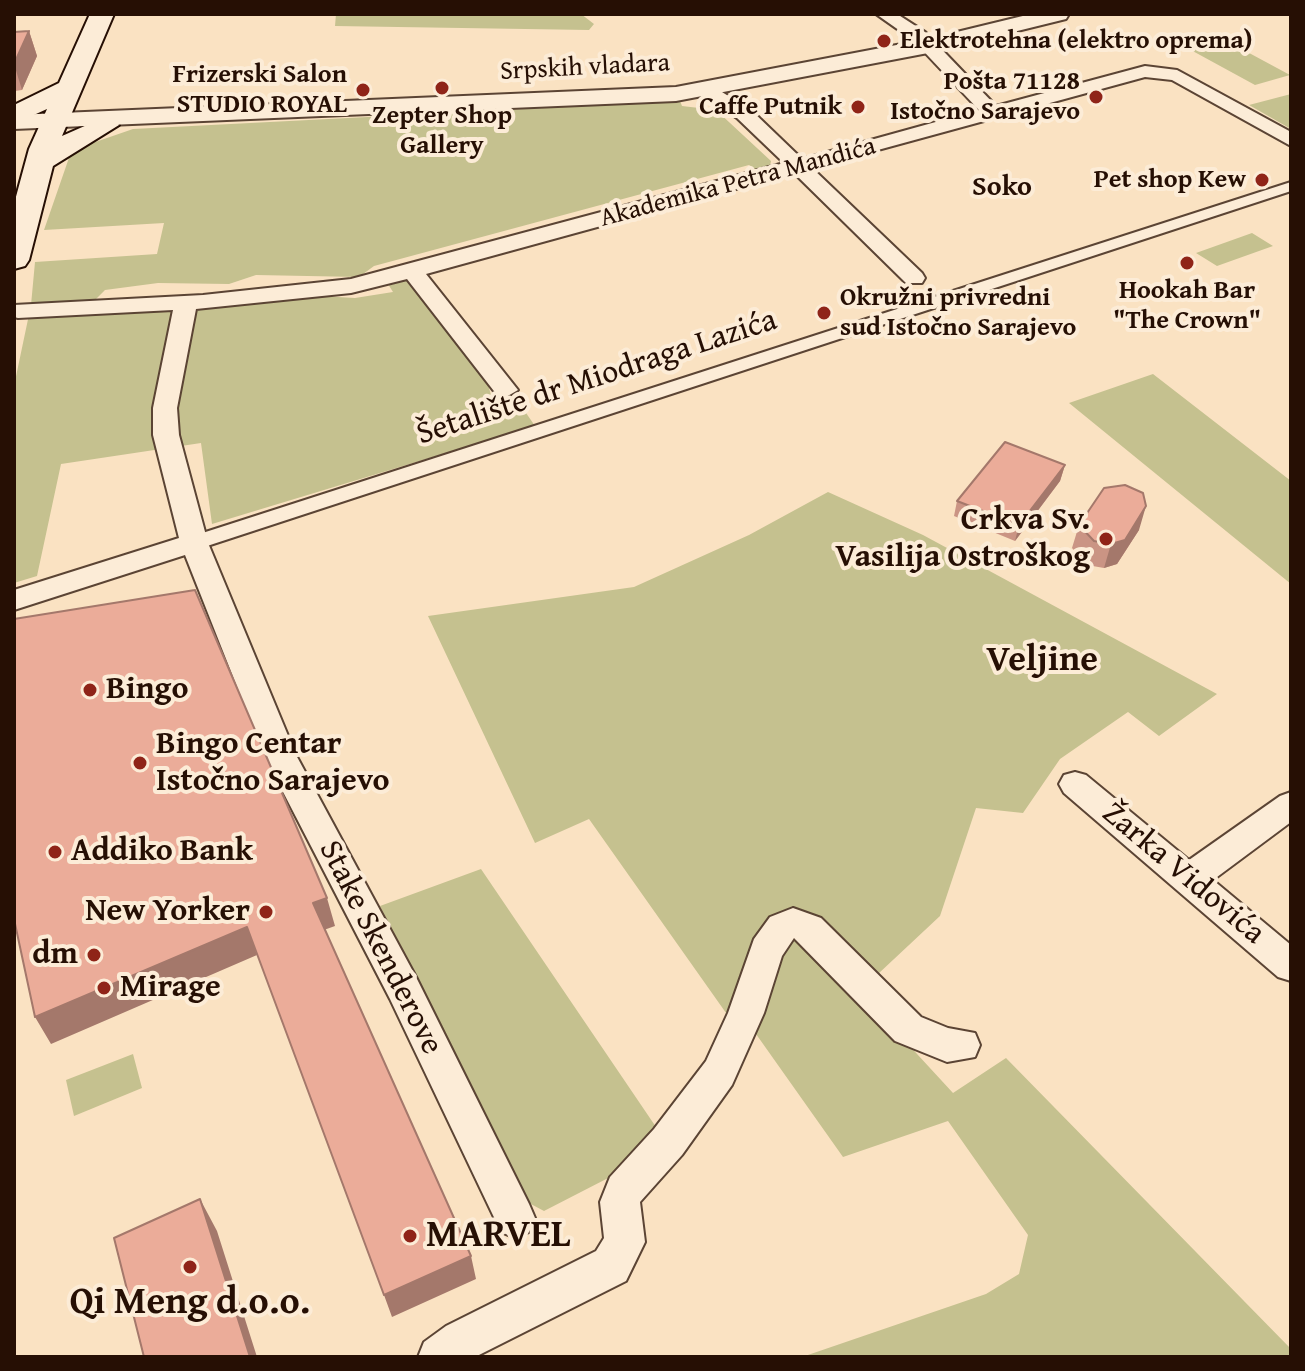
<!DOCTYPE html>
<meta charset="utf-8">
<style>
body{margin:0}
#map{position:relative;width:1305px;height:1371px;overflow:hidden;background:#fae2c2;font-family:"Gentium Book Plus",serif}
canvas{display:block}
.frame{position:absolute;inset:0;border:16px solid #260f04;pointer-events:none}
</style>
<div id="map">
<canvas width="1305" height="1371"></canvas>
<div class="frame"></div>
</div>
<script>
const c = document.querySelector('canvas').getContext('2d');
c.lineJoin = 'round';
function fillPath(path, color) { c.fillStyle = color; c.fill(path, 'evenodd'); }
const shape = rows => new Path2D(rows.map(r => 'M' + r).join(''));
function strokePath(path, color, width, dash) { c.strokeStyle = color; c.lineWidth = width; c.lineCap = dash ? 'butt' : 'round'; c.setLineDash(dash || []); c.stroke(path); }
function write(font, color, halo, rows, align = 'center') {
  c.font = font + ' "Gentium Book Plus",serif'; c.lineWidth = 8; c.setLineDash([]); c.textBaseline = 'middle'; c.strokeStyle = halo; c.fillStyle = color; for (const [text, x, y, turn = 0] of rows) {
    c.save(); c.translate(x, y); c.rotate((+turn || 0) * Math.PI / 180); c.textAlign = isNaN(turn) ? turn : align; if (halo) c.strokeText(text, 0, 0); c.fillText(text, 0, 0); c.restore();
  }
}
fillPath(shape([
 [336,14,581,14,594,24,589,30,335,26],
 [1225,40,1290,75,1255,85,1189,49],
 [1291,94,1291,129,1249,105],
 [680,101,682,106,716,110,771,161,770,166,756,171,749,165,374,266,359,277,256,275,229,284,158,283,105,290,96,299,102,305,212,307,303,295,355,298,393,292,388,284,407,280,488,384,492,399,513,394,535,426,212,524,201,443,61,464,37,576,14,583,14,386,31,305,35,262,157,254,164,223,44,230,71,152,78,148,133,129],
 [1252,233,1273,246,1217,266,1196,253],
 [1153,374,1291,481,1291,584,1069,403],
 [828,492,923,535,1217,694,1159,736,1128,712,1060,759,1023,813,976,808,940,916,878,974,811,914,783,912,771,918,756,936,731,1020,589,819,535,843,428,616,634,587,749,535],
 [481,869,656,1127,614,1175,544,1211,529,1203,380,906],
 [798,934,859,991,953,1093,1006,1058,1291,1349,1291,1357,802,1357,986,1294,1019,1274,1028,1235,948,1121,843,1157,756,1034,778,952],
 [133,1054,142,1088,74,1116,66,1080]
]), '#c5c18f');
const pedestrian = shape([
 [1291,182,1291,191,201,548,194,550,184,543,187,538,1291,182]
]);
const minor = shape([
 [876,14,897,14,925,32,996,106,1145,66,1177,70,1291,132,1291,146,1172,80,1145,77,812,168,922,273,925,278,922,283,906,283,794,173,426,274,518,390,506,397,497,395,407,279,351,293,196,309,177,408,179,435,208,543,296,755,416,977,529,1204,535,1218,529,1232,515,1238,501,1232,390,999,264,755,185,555,14,610,14,590,179,538,153,435,153,408,173,310,18,318,14,317,14,305,203,295,351,279,784,163,737,118,702,94,702,86,709,84,751,110,802,159,979,110,913,40,876,14],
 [1075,772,1086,775,1189,860,1280,796,1291,792,1291,822,1213,880,1291,945,1291,981,1278,977,1064,793,1059,784,1064,775,1075,772],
 [793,908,821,918,921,1017,948,1028,975,1033,980,1045,975,1057,947,1062,895,1041,794,938,782,956,764,1013,732,1085,682,1155,640,1202,645,1242,626,1281,475,1357,418,1357,424,1342,446,1326,596,1251,604,1238,600,1202,610,1177,654,1129,706,1061,728,1013,754,939,770,917,793,908]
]);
const tertiary = shape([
 [1031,14,1069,14,1066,19,928,53,676,101,14,129,14,115,676,87,928,39,1031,14]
]);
const secondary = shape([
 [90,14,114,14,62,136,105,117,115,119,119,125,53,166,29,260,25,266,14,269,14,204,29,149,47,109,14,124,14,105,59,83,90,14]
]);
strokePath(pedestrian, '#5b4434', 4);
strokePath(minor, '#5b4434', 4);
strokePath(tertiary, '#5b4434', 4);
strokePath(secondary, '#260f04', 4);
fillPath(pedestrian, '#fcecd7');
fillPath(minor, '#fcecd7');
fillPath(tertiary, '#fcecd7');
fillPath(secondary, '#fcecd7');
fillPath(shape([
 [29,31,37,56,22,90,15,91,14,92,14,32],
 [1065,465,1060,481,1015,541,954,516,957,501],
 [1079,525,1139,530,1117,564,1104,568,1087,565,1072,548]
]), '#ca9484');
fillPath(shape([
 [29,31,37,56,22,90,14,64],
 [1065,465,1060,481,1015,541,1019,525],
 [1146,506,1139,530,1117,564,1104,568,1111,544],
 [327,898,335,926,321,931,313,903],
 [247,927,257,955,51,1044,35,1017],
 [200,1199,217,1231,257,1357,250,1357],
 [471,1256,476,1279,392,1317,384,1295]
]), '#a4786b');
const building = shape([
 [29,31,14,64,14,32,29,31],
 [1005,442,1065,465,1019,525,957,501,1005,442],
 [1125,485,1143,493,1146,506,1125,540,1111,544,1094,541,1079,525,1104,488,1125,485],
 [195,590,327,898,313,903,471,1256,384,1295,247,927,35,1017,14,919,14,619,195,590],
 [200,1199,250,1357,144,1357,114,1238,200,1199]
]);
fillPath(building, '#ebac99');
strokePath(building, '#a4786b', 2);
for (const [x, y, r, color] of [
 [884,41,8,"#8f2418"],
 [442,88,8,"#8f2418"],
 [363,90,8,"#8f2418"],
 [1096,97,8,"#8f2418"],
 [858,107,8,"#8f2418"],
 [1262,180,8,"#8f2418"],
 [1187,263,8,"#8f2418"],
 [824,313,8,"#8f2418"],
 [1106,539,8,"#8f2418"],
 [90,690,8,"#8f2418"],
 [140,763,8,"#8f2418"],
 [55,852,8,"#8f2418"],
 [266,912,8,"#8f2418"],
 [94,955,8,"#8f2418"],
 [104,988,8,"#8f2418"],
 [410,1236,8,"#8f2418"],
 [190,1267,8,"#8f2418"]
]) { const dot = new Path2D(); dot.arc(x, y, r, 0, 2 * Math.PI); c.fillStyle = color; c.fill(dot); strokePath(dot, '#fcecd7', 3); }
write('bold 26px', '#260f04', '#fcecd7', [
 ["Elektrotehna (elektro oprema)",900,41,"left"],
 ["Frizerski Salon",347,75],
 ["STUDIO ROYAL",347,105],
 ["Pošta 71128",1080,82],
 ["Istočno Sarajevo",1080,112],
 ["Caffe Putnik",842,107],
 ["Zepter Shop",442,116,"center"],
 ["Gallery",442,146,"center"],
 ["Pet shop Kew",1246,180],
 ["Hookah Bar",1187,291,"center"],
 ["\"The Crown\"",1187,321,"center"],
 ["Okružni privredni",840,298,"left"],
 ["sud Istočno Sarajevo",840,328,"left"]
], 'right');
write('26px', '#260f04', '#fcecd7', [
 ["Srpskih vladara",585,68,-3],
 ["Akademika Petra Mandića",738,183,-15]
]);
write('bold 28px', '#260f04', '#fcecd7', [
 ["Soko",1002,188]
]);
write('32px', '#260f04', '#fcecd7', [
 ["Šetalište dr Miodraga Lazića",597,378,-18],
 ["Žarka Vidovića",1183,874,40],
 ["Stake Skenderove",380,948,63]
]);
write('bold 32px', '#260f04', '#fcecd7', [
 ["Crkva Sv.",1090,521,"right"],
 ["Vasilija Ostroškog",1090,558,"right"],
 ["Bingo",106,690],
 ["Bingo Centar",156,745],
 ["Istočno Sarajevo",156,782],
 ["Addiko Bank",71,852],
 ["New Yorker",250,912,"right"],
 ["dm",78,955,"right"],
 ["Mirage",120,988]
], 'left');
write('bold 36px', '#260f04', '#fcecd7', [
 ["Veljine",1042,661]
]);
write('bold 38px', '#260f04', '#fcecd7', [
 ["MARVEL",426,1236],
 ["Qi Meng d.o.o.",190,1303,"center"]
], 'left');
</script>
